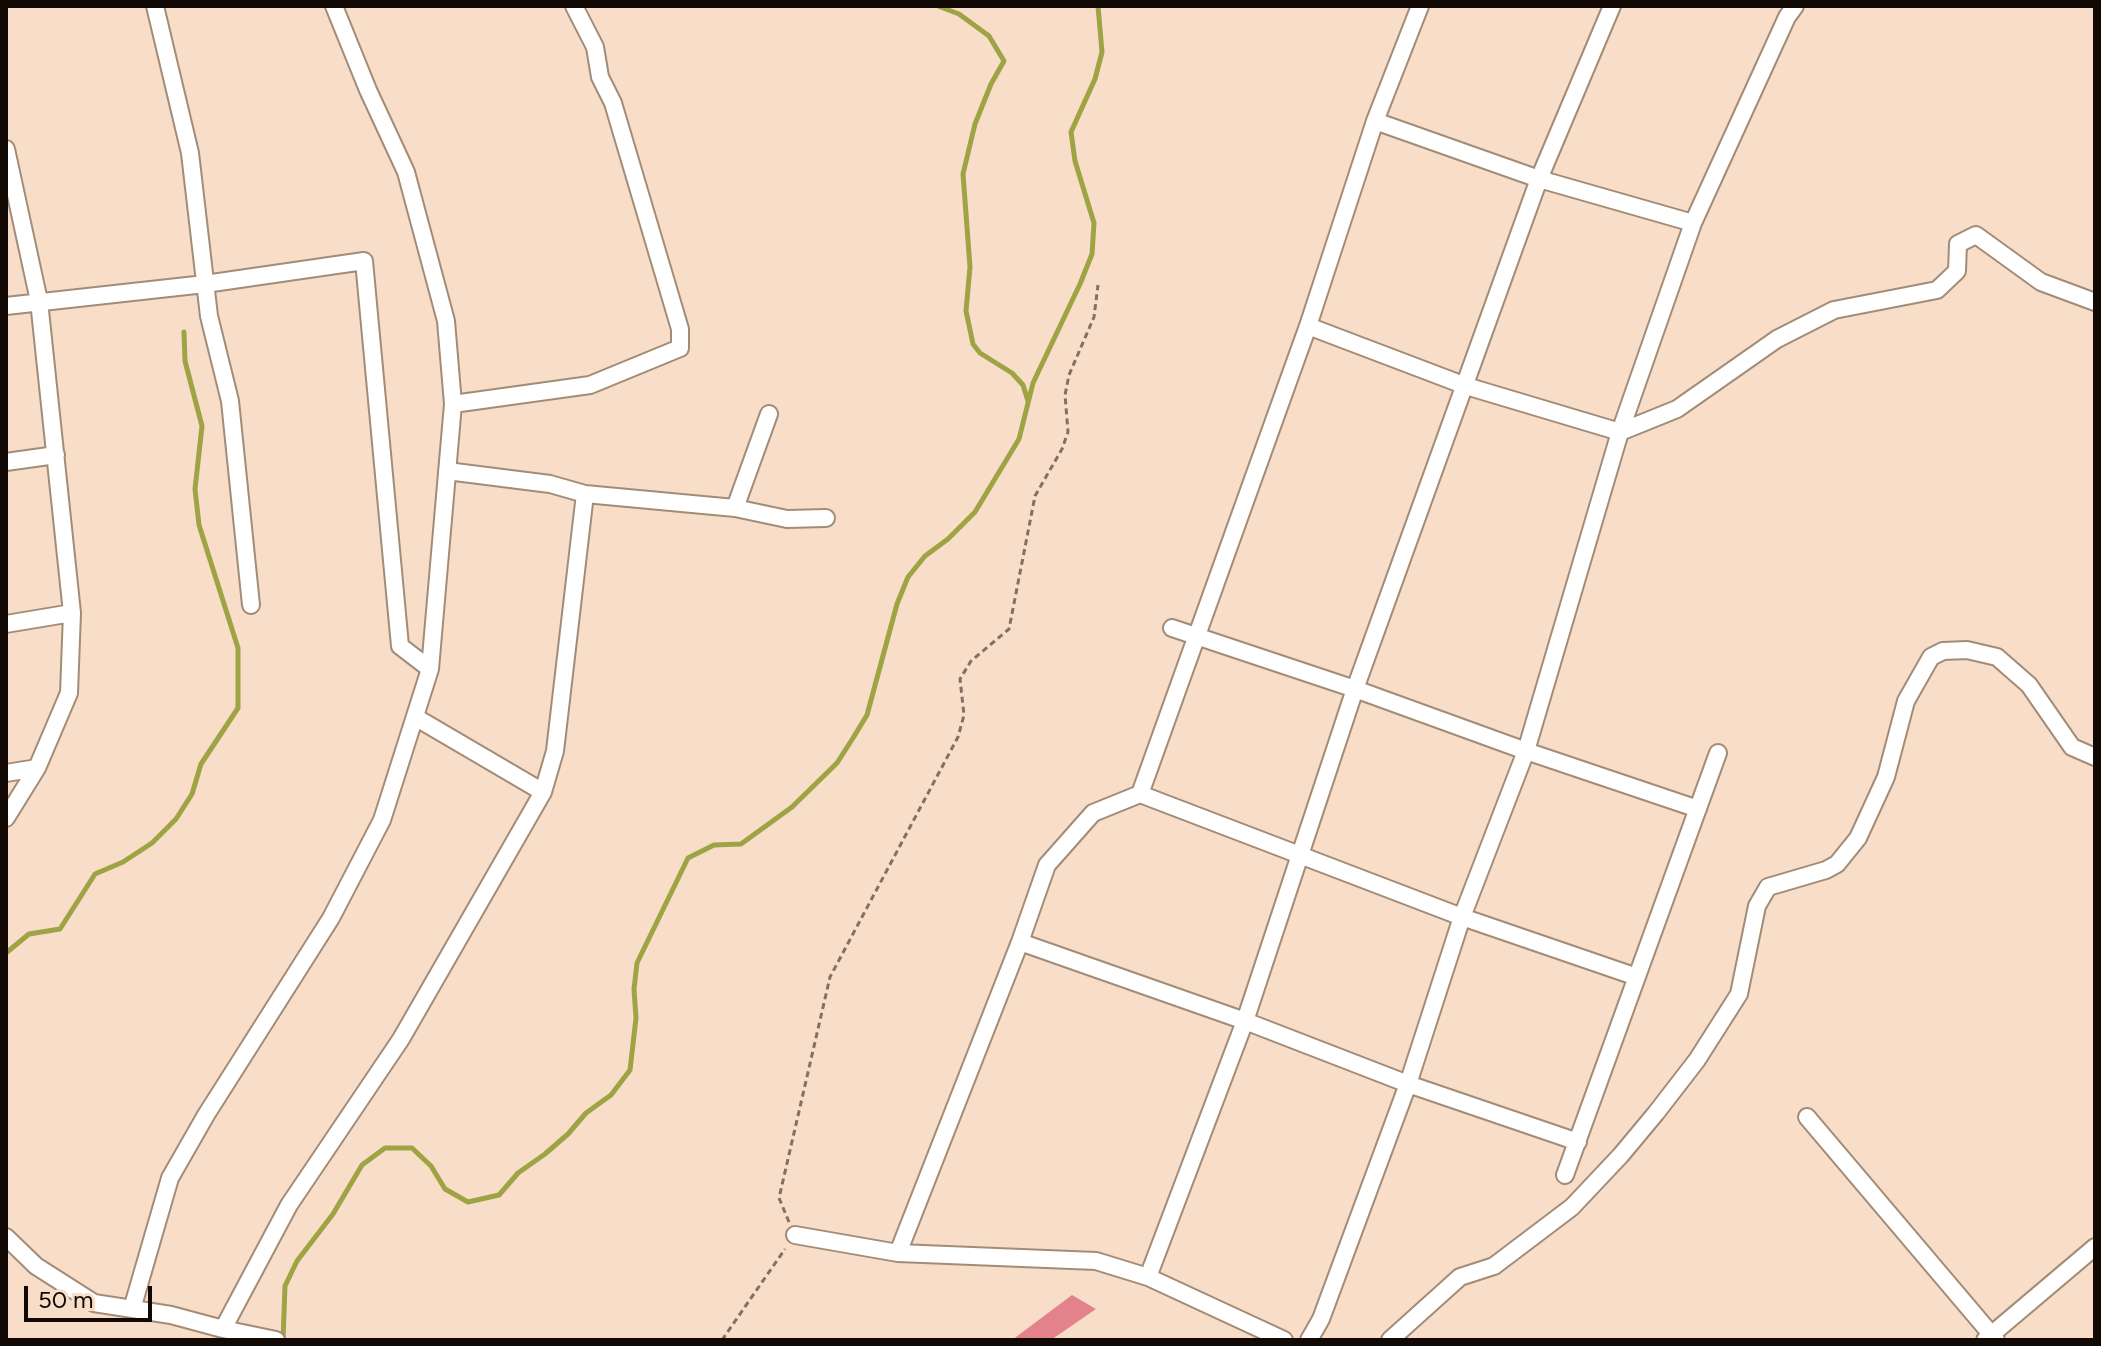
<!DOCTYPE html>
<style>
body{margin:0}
#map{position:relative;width:2101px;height:1346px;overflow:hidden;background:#f8dec8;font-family:Figtree,sans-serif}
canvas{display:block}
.frame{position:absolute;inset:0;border:8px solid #120904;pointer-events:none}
.scale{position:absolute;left:24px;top:1286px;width:128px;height:36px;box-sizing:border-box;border:4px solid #120904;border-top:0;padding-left:10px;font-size:24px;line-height:28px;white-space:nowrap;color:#120904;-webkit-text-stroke:6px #f8dec8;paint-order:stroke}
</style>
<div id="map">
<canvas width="2101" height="1346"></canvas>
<div class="frame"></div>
<div class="scale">50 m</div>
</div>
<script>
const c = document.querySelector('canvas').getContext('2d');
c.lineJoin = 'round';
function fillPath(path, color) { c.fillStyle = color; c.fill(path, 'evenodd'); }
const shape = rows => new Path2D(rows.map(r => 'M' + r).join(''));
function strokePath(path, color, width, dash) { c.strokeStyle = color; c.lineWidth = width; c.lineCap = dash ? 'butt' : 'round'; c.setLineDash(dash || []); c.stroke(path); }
fillPath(shape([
 [1072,1295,1096,1309,1051,1340,1012,1340]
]), '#e3828b');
strokePath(shape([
 [938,6,959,14,989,36,1004,61,991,84,975,124,963,174,970,267,966,311,973,344,980,353,1012,373,1023,385,1028,401],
 [6,953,29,934,60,929,95,874,123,862,152,843,176,819,192,794,201,764,238,708,238,648,199,525,195,489,202,426,185,361,184,332],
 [283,1340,285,1286,297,1261,333,1214,362,1165,385,1148,412,1148,431,1166,445,1189,468,1202,499,1195,518,1173,545,1154,568,1134,586,1113,611,1095,630,1070,636,1018,634,989,637,963,688,858,714,845,741,844,792,807,837,763,853,738,867,715,897,604,908,577,925,556,948,539,975,512,1019,439,1033,383,1080,284,1092,254,1094,223,1075,161,1071,132,1095,79,1102,52,1098,6]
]), '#9ea444', 5);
const street = shape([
 [155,6,190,153,209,316,230,401,251,605],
 [1375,121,1539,179,1693,223],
 [6,149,39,301,72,613,69,693,37,768,6,818],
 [6,306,205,284,364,261,400,646,430,669],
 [1308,326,1466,386,1620,432,1677,409,1777,339,1834,310,1937,290,1957,271,1958,244,1976,235,2041,282,2095,302],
 [453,404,590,385,680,348,680,329,613,103,600,77,595,47,574,6],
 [6,462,56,455],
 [447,471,550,484,585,494,735,508,787,519,826,518],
 [735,508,769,414],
 [6,624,72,613],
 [1172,628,1355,689,1526,751,1698,809],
 [415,717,543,792],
 [6,773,37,768],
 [1140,794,1308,326,1375,121,1420,6],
 [1020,942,1047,865,1093,813,1140,794,1462,917,1637,977],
 [1807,1117,1996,1340],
 [1565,1175,1718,753],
 [795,1235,898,1253,1096,1261,1148,1277,1284,1340],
 [6,1237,36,1266,94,1303,171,1315,223,1329,276,1340],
 [898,1253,1020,942,1245,1021,1408,1084,1578,1142],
 [1148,1277,1245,1021,1355,689,1539,179,1612,6],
 [132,1309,170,1178,206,1115,331,918,382,820,430,669,453,404,446,321,406,172,368,90,334,6],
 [223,1329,289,1205,401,1039,543,792,555,751,585,494],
 [1309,1340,1321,1319,1408,1084,1462,917,1526,751,1620,432,1693,223,1787,17,1795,6],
 [1390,1340,1460,1277,1494,1266,1572,1207,1621,1155,1656,1113,1697,1060,1739,994,1757,906,1768,887,1826,870,1837,864,1858,838,1886,777,1906,701,1931,657,1943,651,1967,650,1997,657,2029,685,2072,747,2095,757],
 [1985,1340,2095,1247]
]);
strokePath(street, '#a38c77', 20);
strokePath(shape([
 [789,1222,779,1198,830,977,958,737,964,715,960,679,971,661,1009,629,1035,496,1062,449,1068,432,1065,395,1069,375,1094,317,1098,285],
 [722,1340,785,1249]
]), '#817063', 3, [6, 4]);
strokePath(street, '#fff', 16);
</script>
